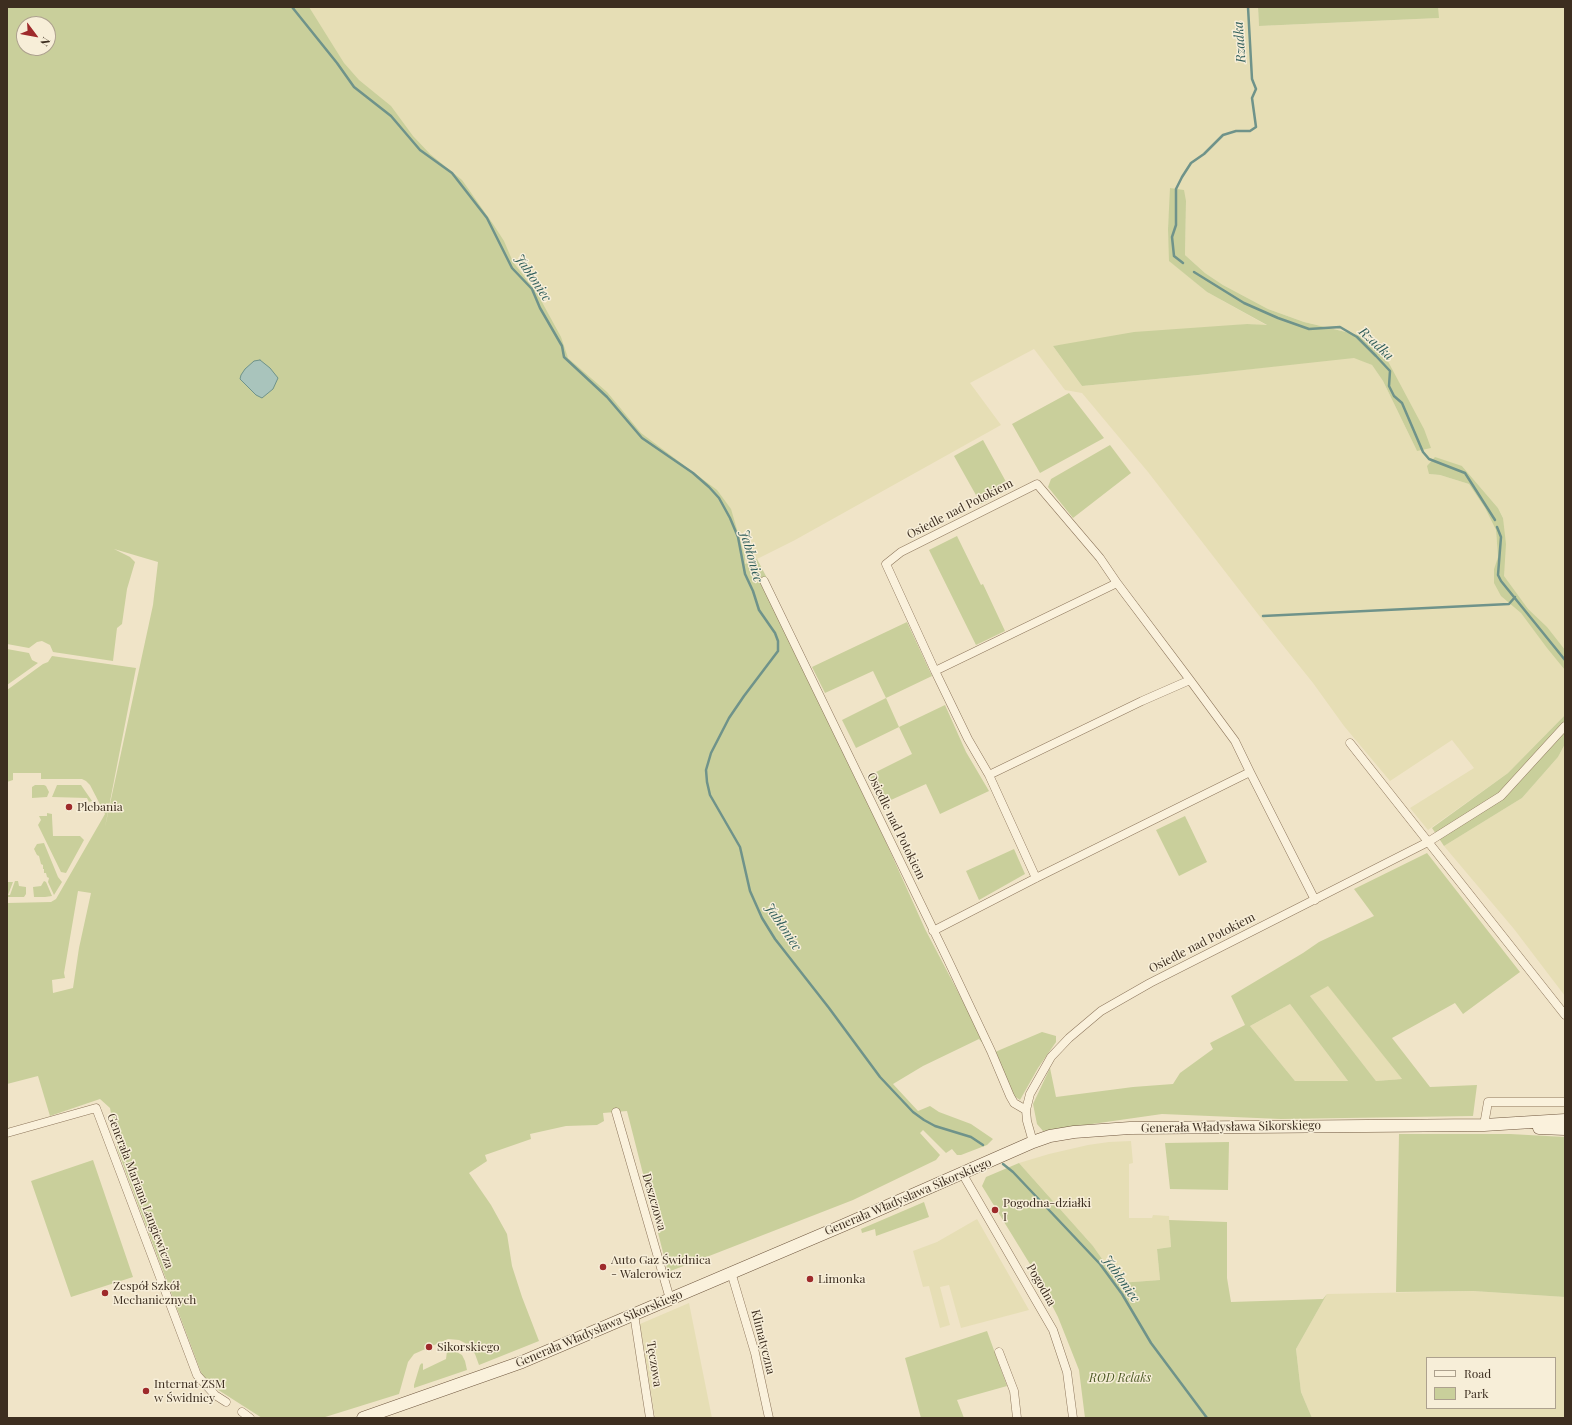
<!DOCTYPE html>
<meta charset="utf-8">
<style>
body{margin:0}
#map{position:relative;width:1572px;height:1425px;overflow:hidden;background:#f0e4c8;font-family:"Playfair Display",serif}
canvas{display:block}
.frame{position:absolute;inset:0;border:8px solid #3d2e20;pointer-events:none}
.legend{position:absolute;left:1426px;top:1357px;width:130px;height:52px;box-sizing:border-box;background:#f7eed8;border:1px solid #ada18e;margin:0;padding:5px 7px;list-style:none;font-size:12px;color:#3d2e20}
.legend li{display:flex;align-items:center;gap:8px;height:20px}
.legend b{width:20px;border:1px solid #ada18e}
.north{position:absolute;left:16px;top:16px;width:40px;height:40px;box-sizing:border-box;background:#f7eed8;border:1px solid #ada18e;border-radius:50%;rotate:122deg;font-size:11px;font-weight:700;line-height:16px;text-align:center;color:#3d2e20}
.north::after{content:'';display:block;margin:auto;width:14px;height:18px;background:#9e2a2b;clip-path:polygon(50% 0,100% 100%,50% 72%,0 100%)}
</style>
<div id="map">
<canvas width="1572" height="1425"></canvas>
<div class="frame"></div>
<ul class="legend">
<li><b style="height:5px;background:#faf1dc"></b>Road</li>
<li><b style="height:11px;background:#c9cf9b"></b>Park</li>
</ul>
<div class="north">N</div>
</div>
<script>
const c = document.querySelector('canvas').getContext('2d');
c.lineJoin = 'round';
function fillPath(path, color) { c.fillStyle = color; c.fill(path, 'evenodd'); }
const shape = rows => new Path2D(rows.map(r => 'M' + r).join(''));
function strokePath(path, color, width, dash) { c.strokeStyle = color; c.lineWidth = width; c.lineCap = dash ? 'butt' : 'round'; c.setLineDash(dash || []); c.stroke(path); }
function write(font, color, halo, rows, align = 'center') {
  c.font = font + ' "Playfair Display",serif'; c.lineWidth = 3; c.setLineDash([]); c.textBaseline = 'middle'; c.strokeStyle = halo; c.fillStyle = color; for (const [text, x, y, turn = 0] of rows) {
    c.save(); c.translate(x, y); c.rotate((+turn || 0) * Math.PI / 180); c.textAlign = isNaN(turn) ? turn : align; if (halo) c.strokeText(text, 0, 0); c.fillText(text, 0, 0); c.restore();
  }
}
fillPath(shape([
 [284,7,1258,7,1259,26,1438,18,1438,7,1565,7,1565,715,1508,773,1428,830,1410,808,1474,768,1452,740,1390,781,1344,726,1313,683,1261,618,1148,472,1082,393,1065,390,1034,349,970,383,1001,425,795,540,739,568],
 [1171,188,1186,201,1185,255,1205,273,1223,285,1268,309,1304,322,1367,337,1383,352,1396,379,1417,451,1383,381,1372,365,1354,357,1198,375,1082,386,1053,346,1247,324,1268,326,1207,292,1170,261,1168,229],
 [1462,466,1498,508,1503,518,1504,576,1495,583,1494,569,1498,557,1496,530,1485,508,1469,484,1440,475,1429,474],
 [1565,744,1565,996,1514,929,1444,846,1522,798,1558,757],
 [1328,985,1402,1079,1376,1081,1310,996],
 [1290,1004,1348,1081,1295,1081,1250,1026],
 [1131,1141,1133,1163,1129,1164,1129,1218,1152,1218,1153,1215,1169,1216,1171,1247,1157,1249,1160,1280,1119,1283,1093,1246,1019,1163,1049,1154,1088,1145,1109,1142],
 [977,1219,1029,1310,961,1328,949,1285,940,1287,950,1325,940,1328,929,1286,923,1287,913,1251,937,1242],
 [1473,1291,1565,1297,1565,1418,1312,1418,1301,1392,1296,1349,1327,1294],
 [1427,1358,1555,1358,1555,1408,1427,1408],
 [689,1303,712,1418,655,1418,640,1324]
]), '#e6deb5');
fillPath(shape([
 [7,7,309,7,344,63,359,80,391,106,413,136,430,154,462,180,493,224,504,241,513,262,537,293,561,337,568,358,607,392,641,433,717,490,731,509,745,557,745,564,757,559,767,578,760,582,798,655,885,840,925,929,989,1051,979,1039,923,1066,893,1084,918,1111,930,1106,939,1112,971,1124,993,1139,987,1145,961,1155,957,1155,952,1149,946,1153,923,1130,920,1133,940,1155,936,1160,853,1200,668,1272,627,1111,603,1113,604,1121,597,1125,566,1126,530,1134,531,1139,485,1155,487,1161,469,1173,491,1205,507,1234,512,1266,522,1297,539,1341,479,1365,475,1354,467,1344,459,1340,448,1339,414,1354,408,1362,399,1394,322,1418,262,1418,209,1384,202,1375,118,1151,110,1108,100,1099,50,1116,38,1076,7,1084,7,903,51,902,56,899,105,814,90,785,86,781,82,779,41,779,41,773,13,773,13,780,7,782,7,690,43,664,48,662,52,656,136,668,105,827,153,605,158,562,114,549,130,557,135,562,127,589,122,624,117,628,113,661,53,652,50,645,42,641,37,642,29,648,7,644],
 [24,24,48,24,48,48,24,48],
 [78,891,91,893,79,948,73,988,53,993,52,980,65,978,64,973],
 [1258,7,1438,7,1439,18,1259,26],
 [1170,188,1184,190,1186,201,1185,255,1205,273,1223,285,1268,309,1304,322,1367,337,1383,352,1424,429,1431,448,1417,451,1383,381,1372,365,1354,358,1198,375,1082,386,1053,346,1134,332,1247,324,1267,325,1207,292,1169,261,1168,229],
 [1069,393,1104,438,1040,473,1012,424],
 [983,440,1010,489,981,504,954,456],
 [1110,445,1131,473,1073,518,1048,487,1051,479],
 [1435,457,1462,466,1498,508,1503,518,1506,544,1504,576,1528,609,1547,627,1565,650,1565,670,1547,648,1521,613,1501,596,1494,583,1494,569,1498,557,1496,530,1485,508,1469,484,1440,475,1429,474,1427,466],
 [957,536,981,585,983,584,1005,631,976,645,929,550],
 [907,622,932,676,886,698,899,727,945,705,966,752,989,791,940,814,926,784,880,805,868,776,912,754,899,727,856,748,842,720,886,698,873,671,825,693,812,667],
 [7,649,29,653,32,660,38,663,7,685],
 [1565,715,1565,744,1558,757,1522,798,1444,846,1432,828,1508,773],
 [35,785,44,785,46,786,49,792,47,797,32,798,32,787],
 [57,785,81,785,92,801,89,802,87,798,52,797],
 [47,813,52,814,52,817,53,836,80,836,84,840,66,873,61,872,38,825,41,820,39,816,47,816],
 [1185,816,1207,862,1179,876,1156,830],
 [44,843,58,877,62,882,54,895,48,882,49,878,47,877,46,873,44,873,44,869,43,869,43,865,41,864,39,856,37,855,34,849,37,844],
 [1014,849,1025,874,979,900,966,871],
 [1427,853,1520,972,1463,1014,1455,1003,1392,1038,1430,1087,1477,1085,1473,1116,1281,1119,1162,1114,1043,1131,1037,1124,1033,1104,1050,1068,1056,1097,1133,1087,1173,1084,1180,1073,1213,1049,1210,1043,1245,1025,1231,996,1303,953,1319,942,1374,916,1354,889],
 [1328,986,1402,1079,1376,1081,1310,996],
 [1290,1004,1348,1081,1295,1081,1250,1026],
 [15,881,18,881,19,886,26,887,26,894,24,897,7,897,7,883,8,882,13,882,8,895,10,895],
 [44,881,46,882,52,896,45,897,34,897,33,887,41,886],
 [1042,1032,1056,1036,1056,1042,1038,1068,1020,1100,1014,1096,995,1052],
 [1399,1134,1510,1134,1565,1137,1565,1297,1473,1291,1396,1292],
 [1229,1142,1228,1190,1170,1189,1165,1143],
 [93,1160,133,1277,71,1297,31,1181],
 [1019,1163,1093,1246,1119,1283,1160,1280,1157,1249,1171,1247,1169,1220,1227,1222,1227,1278,1231,1302,1323,1299,1327,1294,1296,1349,1301,1392,1312,1418,1085,1418,1079,1370,1058,1317,1036,1274,982,1186,986,1177],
 [924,1202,929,1217,876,1236,875,1229,862,1233,861,1229],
 [987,1331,1007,1386,957,1400,964,1418,921,1418,905,1358],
 [453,1350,462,1355,465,1361,467,1370,414,1388,414,1385,420,1365,422,1363,423,1364,423,1370,446,1359,447,1351]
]), '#c9cf9b');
const water = shape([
 [260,360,270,368,278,378,273,389,262,398,256,395,240,379,241,375,245,369,254,361,260,360]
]);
fillPath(water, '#a9c4bc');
strokePath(water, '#6f938a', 1);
strokePath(shape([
 [292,7,337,63,354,87,391,116,420,150,452,173,487,218,512,268,532,289,540,308,562,346,564,357,607,397,642,438,693,473,709,487,719,498,730,518,738,537,745,574,753,591,759,610,775,633,778,641,778,651,744,696,729,718,711,753,706,770,707,782,710,795,740,847,750,891,762,918,775,939,829,1008,880,1077,913,1112,924,1120,935,1126,971,1137,983,1145],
 [1183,263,1174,256,1172,237,1176,225,1176,189,1182,177,1191,163,1204,154,1223,135,1236,131,1250,131,1256,127,1252,98,1256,89,1252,79,1248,7],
 [1194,272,1244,303,1278,318,1309,329,1340,327,1357,337,1376,356,1390,371,1389,386,1394,396,1402,403,1423,452,1429,459,1465,473,1495,520],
 [1497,527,1501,537,1498,575,1501,581,1565,660],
 [1263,616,1509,604,1515,597],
 [1003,1164,1013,1172,1100,1264,1122,1294,1151,1343,1207,1418]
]), '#6f938a', 2.5);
const street = shape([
 [764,581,948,960,991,1051,1010,1096,1014,1103,1026,1110],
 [1350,743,1565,1015],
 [1250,772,1315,900],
 [989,775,1142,701,1190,680],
 [1036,878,989,775,968,739,935,671,1117,583],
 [933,931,1036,878,1250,772,1235,741,1190,680,1117,583,1100,558,1037,484,901,552,886,564,935,671],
 [616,1112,670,1299],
 [1484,1125,1488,1102,1565,1102],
 [7,1133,96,1108,197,1375,215,1395,226,1402],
 [1033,1142,1027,1121,1026,1110,1030,1094,1051,1057,1069,1038,1101,1011,1150,983,1428,842,1501,796,1565,726],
 [962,1173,1053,1330,1067,1372,1073,1418],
 [731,1272,755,1353,769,1418],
 [634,1314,650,1418],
 [999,1352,1014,1391,1017,1418],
 [242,1412,250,1418]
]);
const secondary = shape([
 [1539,1128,1565,1129],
 [363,1418,522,1362,844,1225,1033,1142,1050,1136,1074,1132,1130,1128,1484,1125,1565,1120]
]);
strokePath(street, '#8d765c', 9);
strokePath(secondary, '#6f573f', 13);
strokePath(street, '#faf1dc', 8);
strokePath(secondary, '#faf1dc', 12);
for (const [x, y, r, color] of [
 [69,807,4,"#9e2a2b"],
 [995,1210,4,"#9e2a2b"],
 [603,1267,4,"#9e2a2b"],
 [810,1279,4,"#9e2a2b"],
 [105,1293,4,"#9e2a2b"],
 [429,1347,4,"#9e2a2b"],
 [146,1391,4,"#9e2a2b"]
]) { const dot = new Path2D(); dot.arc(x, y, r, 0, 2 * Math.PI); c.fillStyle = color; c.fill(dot); strokePath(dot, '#f7eed8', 1.5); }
write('12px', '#3d2e20', '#f7eed8', [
 ["Osiedle nad Potokiem",960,509,-27],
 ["Osiedle nad Potokiem",896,826,64],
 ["Osiedle nad Potokiem",1202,943,-27],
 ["Generała Władysława Sikorskiego",1231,1127,-1],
 ["Generała Mariana Langiewicza",140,1191,69],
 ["Generała Władysława Sikorskiego",908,1197,-23],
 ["Deszczowa",654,1202,74],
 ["Pogodna",1041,1285,60],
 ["Generała Władysława Sikorskiego",599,1329,-23],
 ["Klimatyczna",763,1342,76],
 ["Tęczowa",654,1364,81]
]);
write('12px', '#3d2e20', '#f7eed8', [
 ["Plebania",77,807],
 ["Pogodna-działki",1003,1203],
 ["I",1003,1217],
 ["Auto Gaz Świdnica",611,1260],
 ["- Walerowicz",611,1274],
 ["Limonka",818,1279],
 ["Zespół Szkół",113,1286],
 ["Mechanicznych",113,1300],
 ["Sikorskiego",437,1347],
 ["Internat ZSM",154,1384],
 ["w Świdnicy",154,1398]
], 'left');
write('italic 12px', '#4d5a26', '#f7eed8', [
 ["ROD Relaks",1120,1378]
]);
write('italic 13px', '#2f5d5a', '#f7eed8', [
 ["Rzadka",1240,42,-94],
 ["Jabłoniec",533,278,56],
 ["Rzadka",1376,344,43],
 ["Jabłoniec",751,556,74],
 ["Jabłoniec",783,927,56],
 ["Jabłoniec",1121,1279,55]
]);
</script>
